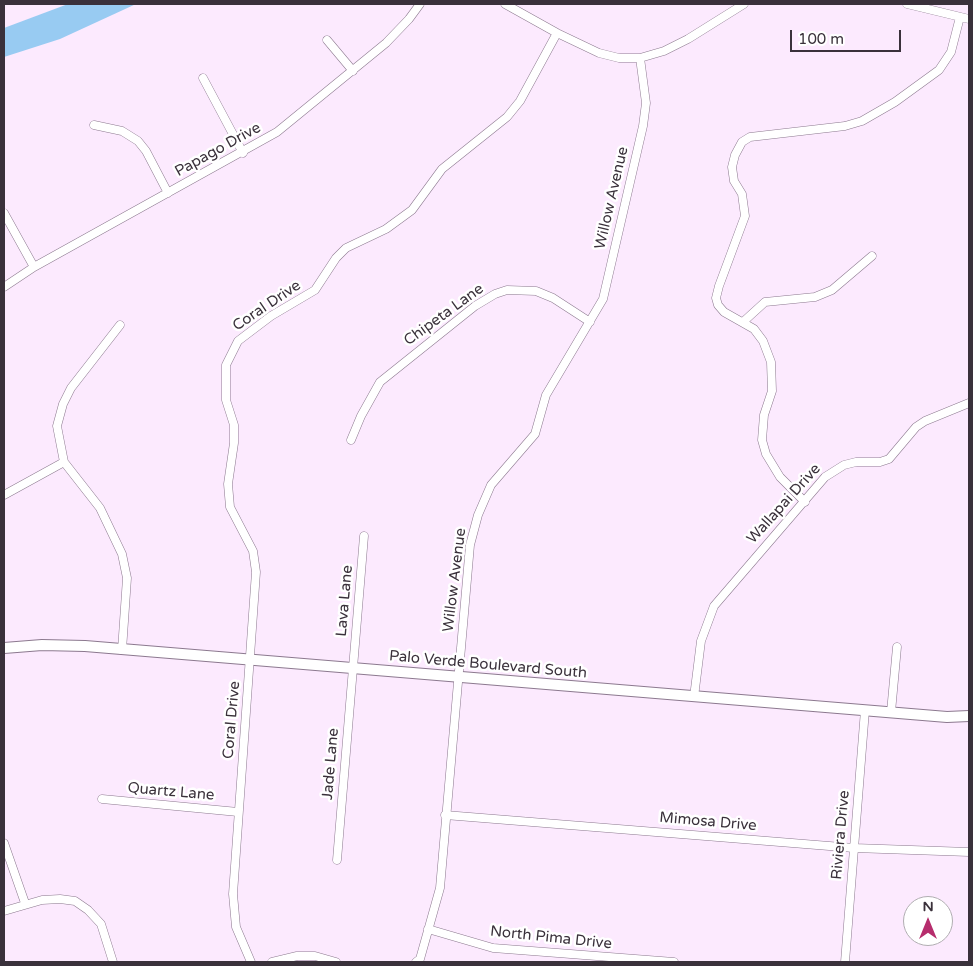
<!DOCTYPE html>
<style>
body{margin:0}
#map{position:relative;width:973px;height:966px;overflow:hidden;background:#fceafe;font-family:"Varela Round",sans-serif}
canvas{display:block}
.frame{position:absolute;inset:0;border:5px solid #3a313b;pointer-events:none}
.north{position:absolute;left:903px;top:896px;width:50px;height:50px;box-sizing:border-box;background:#fff;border:1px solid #b0adb1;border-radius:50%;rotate:0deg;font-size:14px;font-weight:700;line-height:20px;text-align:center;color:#3a313b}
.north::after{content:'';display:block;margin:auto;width:18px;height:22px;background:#b62d6d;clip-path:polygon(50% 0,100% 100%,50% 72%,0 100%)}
.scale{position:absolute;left:790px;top:30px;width:111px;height:22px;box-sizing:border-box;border:2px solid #3a313b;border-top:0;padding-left:6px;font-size:15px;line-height:18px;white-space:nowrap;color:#3a313b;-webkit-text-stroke:4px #fff;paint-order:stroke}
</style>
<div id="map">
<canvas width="973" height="966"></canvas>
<div class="frame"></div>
<div class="north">N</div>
<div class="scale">100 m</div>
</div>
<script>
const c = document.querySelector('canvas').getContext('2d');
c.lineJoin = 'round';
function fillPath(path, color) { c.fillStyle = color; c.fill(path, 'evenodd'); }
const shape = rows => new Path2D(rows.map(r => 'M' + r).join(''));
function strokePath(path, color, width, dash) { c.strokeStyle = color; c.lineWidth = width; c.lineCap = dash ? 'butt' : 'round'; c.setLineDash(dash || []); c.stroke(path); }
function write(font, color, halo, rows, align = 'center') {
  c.font = font + ' "Varela Round",sans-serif'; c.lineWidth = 5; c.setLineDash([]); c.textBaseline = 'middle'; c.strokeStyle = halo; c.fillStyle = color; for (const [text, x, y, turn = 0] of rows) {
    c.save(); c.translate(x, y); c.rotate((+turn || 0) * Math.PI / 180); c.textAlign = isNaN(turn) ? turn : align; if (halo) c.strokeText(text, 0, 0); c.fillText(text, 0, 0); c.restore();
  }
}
fillPath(shape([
 [68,4,136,4,60,39,4,57,4,28]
]), '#98cbf2');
const street = shape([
 [505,4,557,33,599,53,619,58,640,58,664,51,688,39,744,4],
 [907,4,969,19],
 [327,40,353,71],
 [203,78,243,153],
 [94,125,122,131,138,141,146,151,168,193],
 [4,213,34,267],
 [4,287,34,267,277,132,386,43,409,19,420,4],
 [743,322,765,302,815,297,832,290,872,256],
 [120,325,71,388,63,404,57,426,64,462,100,508,122,554,127,578,122,650],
 [351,440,361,416,380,382,475,306,495,294,507,290,536,291,553,298,590,322],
 [4,495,64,462],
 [805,502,780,477,766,454,762,440,764,415,772,391,771,362,763,341,754,329,724,312,718,305,716,298,719,286,745,216,742,194,734,181,732,167,735,155,742,142,750,137,845,126,862,121,895,102,939,70,951,52,960,17],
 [694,697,701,641,714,606,825,477,844,465,856,462,880,462,889,459,916,427,925,421,969,403],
 [891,712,897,647],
 [102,799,238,812],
 [445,815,854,848,969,852],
 [4,843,25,903],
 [337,860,364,536],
 [4,911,42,900,60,899,75,901,88,910,101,924,113,962],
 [428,929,493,948,674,962],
 [251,962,236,927,233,894,256,572,253,551,230,507,228,484,234,443,234,425,226,400,226,365,238,341,271,316,315,290,336,258,346,248,386,229,412,210,442,169,507,117,520,101,557,33],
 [272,962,297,956,315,956,336,962],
 [416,962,420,959,440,888,470,545,478,515,491,485,535,434,546,395,603,299,643,126,646,103,640,58],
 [845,962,865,710]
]);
const secondary = shape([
 [4,648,42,645,85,646,947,717,969,716]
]);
strokePath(street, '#8c798f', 9);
strokePath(secondary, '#8c798f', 12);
strokePath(street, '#fff', 8);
strokePath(secondary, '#fff', 10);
write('15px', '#3a313b', '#fff', [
 ["Papago Drive",218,150,-29],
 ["Willow Avenue",612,198,-77],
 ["Coral Drive",267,306,-34],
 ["Chipeta Lane",444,315,-36],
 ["Wallapai Drive",784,504,-48],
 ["Willow Avenue",455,580,-83],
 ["Lava Lane",345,601,-85],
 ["Palo Verde Boulevard South",488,665,5],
 ["Coral Drive",232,720,-85],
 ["Jade Lane",331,764,-85],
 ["Quartz Lane",171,792,5],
 ["Mimosa Drive",708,822,5],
 ["Riviera Drive",841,835,-85],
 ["North Pima Drive",551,938,6]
]);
</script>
